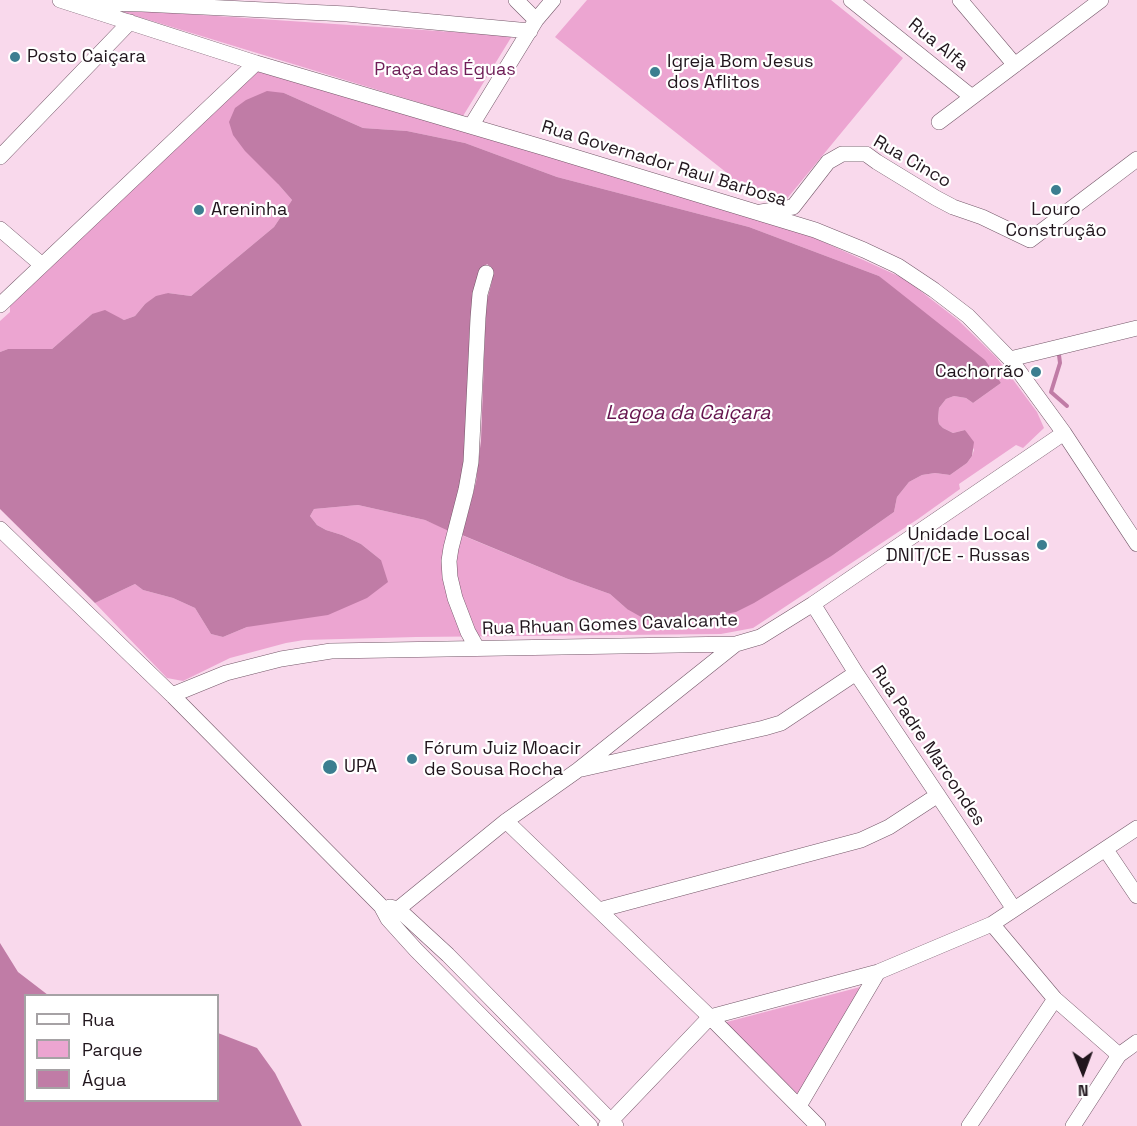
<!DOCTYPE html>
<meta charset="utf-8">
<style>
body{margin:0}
#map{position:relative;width:1137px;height:1126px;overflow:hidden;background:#f9d9ec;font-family:"Space Grotesk",sans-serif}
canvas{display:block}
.legend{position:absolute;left:24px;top:994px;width:195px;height:108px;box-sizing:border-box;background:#fff;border:2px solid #a6a2a5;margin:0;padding:8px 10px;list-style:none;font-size:18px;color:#21161d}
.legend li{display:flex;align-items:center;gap:12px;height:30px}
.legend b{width:30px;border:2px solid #a6a2a5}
.north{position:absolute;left:1053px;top:1042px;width:60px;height:60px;-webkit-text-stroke:4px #fff;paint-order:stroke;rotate:179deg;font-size:16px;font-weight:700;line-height:24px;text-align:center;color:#21161d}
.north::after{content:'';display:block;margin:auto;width:21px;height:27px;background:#21161d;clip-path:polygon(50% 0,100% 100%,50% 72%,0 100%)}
</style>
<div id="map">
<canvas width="1137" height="1126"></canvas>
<ul class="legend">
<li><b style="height:8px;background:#fff"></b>Rua</li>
<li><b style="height:16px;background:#eca5d1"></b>Parque</li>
<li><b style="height:16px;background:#c07ca6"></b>Água</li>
</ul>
<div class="north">N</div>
</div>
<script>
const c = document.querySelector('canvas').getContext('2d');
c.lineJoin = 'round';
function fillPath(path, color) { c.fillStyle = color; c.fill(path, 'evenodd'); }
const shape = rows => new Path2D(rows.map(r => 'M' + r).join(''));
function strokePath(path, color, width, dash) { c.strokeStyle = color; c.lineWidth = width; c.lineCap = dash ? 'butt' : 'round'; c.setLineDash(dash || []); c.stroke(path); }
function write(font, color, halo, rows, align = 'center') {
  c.font = font + ' "Space Grotesk",sans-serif'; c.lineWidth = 4.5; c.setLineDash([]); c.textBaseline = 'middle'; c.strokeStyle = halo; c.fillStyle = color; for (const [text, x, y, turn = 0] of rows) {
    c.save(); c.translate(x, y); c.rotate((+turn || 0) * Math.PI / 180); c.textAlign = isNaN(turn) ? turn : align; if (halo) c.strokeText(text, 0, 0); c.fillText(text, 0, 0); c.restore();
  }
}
fillPath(shape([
 [587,0,831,0,903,58,785,201,722,179,727,173,555,37],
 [113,9,512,36,463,116],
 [257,71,790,227,848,253,905,279,958,320,997,358,1037,412,1044,428,1023,448,1016,445,959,484,960,489,918,519,753,628,721,634,416,637,304,640,286,643,230,658,183,681,167,678,95,603,135,584,143,590,173,598,195,608,211,634,223,637,247,627,381,560,361,544,342,535,326,530,317,525,310,516,314,509,358,505,425,520,568,579,610,594,627,609,833,555,894,512,897,497,909,482,922,475,935,473,950,475,967,463,972,456,974,450,965,430,953,433,943,428,939,424,938,419,939,408,946,399,954,396,966,398,973,403,1001,383,879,276,749,227,557,177,465,143,407,131,363,128,284,93,278,184,292,200,274,227,191,296,168,293,145,304,135,316,124,320,116,317,92,314,52,349,8,349,0,352,0,321,10,312,10,299],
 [864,986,799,1095,723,1023]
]), '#eca5d1');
fillPath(shape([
 [267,91,284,93,363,128,407,131,465,143,557,177,749,227,879,276,985,360,1001,383,973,403,966,398,954,396,946,399,939,408,938,419,939,424,943,428,953,433,965,430,974,442,972,456,967,463,950,475,935,473,922,475,909,482,897,497,894,512,833,555,754,603,736,612,682,622,650,622,627,609,610,594,568,579,462,535,476,482,481,440,486,304,492,281,492,268,487,264,480,272,470,321,466,461,451,532,425,520,358,505,314,509,310,516,317,525,326,530,342,535,361,544,381,560,388,582,367,598,328,615,247,627,223,637,211,634,195,608,173,598,143,590,135,584,95,603,0,509,0,352,8,349,52,349,92,314,105,310,124,320,135,316,145,304,156,296,168,293,191,296,274,227,292,200,278,184,245,151,233,135,229,122,235,108,246,100],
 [0,943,18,972,48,995,26,996,26,1100,218,1100,218,1033,257,1048,275,1073,302,1126,0,1126]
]), '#c07ca6');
strokePath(shape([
 [1059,355,1060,363,1051,392,1067,406]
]), '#c07ca6', 4);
const minor = shape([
 [60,0,256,63,545,148,815,230,864,250,898,266,934,290,968,316,1010,359,1064,433,1137,544],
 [516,0,536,20],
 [851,0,972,97],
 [960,0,1015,65],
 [87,3,142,4,347,14,530,31],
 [939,122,1101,0],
 [471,126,536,20,553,0],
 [0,157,130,22],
 [761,212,793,207,828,162,842,154,866,154,877,162,936,198,953,207,982,217,1030,240,1137,159],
 [0,229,42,265],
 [0,305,256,63],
 [1010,359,1137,328],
 [0,529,172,695,381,906,388,919,416,950,590,1126],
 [813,604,856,673,1014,909],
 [477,648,468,632,455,598,450,577,449,561,451,548,466,490,471,462,478,318,480,294,486,273],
 [172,695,226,673,281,659,331,651,736,644,760,637,813,604,1064,433],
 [582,769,764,728,781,723,856,673],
 [506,821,710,1017,818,1126],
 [1106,850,1137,896],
 [390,907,398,909,448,955,616,1126],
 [599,910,861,840,889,827,938,795],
 [388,919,398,909,506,821,578,770,736,644],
 [992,924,1055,999,1119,1055],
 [799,1106,878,972],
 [606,1126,710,1017,878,972,992,924,1137,828],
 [969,1126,1055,999],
 [1073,1126,1119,1055,1137,1042]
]);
strokePath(minor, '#745869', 16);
strokePath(minor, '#fff', 15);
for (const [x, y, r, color] of [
 [15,57,6,"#3c7e90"],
 [655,72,6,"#3c7e90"],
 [1056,190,6,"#3c7e90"],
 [199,210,6,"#3c7e90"],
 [1036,372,6,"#3c7e90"],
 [1042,545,6,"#3c7e90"],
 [412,759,6,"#3c7e90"],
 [330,767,8,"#3c7e90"]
]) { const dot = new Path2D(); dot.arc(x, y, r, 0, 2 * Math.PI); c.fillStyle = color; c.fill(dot); strokePath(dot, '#fff', 2); }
write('18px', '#21161d', '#fff', [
 ["Rua Alfa",938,45,39],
 ["Rua Cinco",912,162,30],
 ["Rua Governador Raul Barbosa",664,164,17],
 ["Rua Rhuan Gomes Cavalcante",610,625,-2],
 ["Rua Padre Marcondes",928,746,56]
]);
write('18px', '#21161d', '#fff', [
 ["Posto Caiçara",27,57],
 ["Igreja Bom Jesus",667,62],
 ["dos Aflitos",667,83],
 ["Areninha",211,210],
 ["Louro",1056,210,"center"],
 ["Construção",1056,231,"center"],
 ["Cachorrão",1024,372,"right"],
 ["Unidade Local",1030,535,"right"],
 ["DNIT/CE - Russas",1030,556,"right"],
 ["Fórum Juiz Moacir",424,749],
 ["de Sousa Rocha",424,770],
 ["UPA",344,767]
], 'left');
write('18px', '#6f1e57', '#fff', [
 ["Praça das Éguas",445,70]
]);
write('italic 20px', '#65144e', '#fff', [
 ["Lagoa da Caiçara",688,414]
]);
</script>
